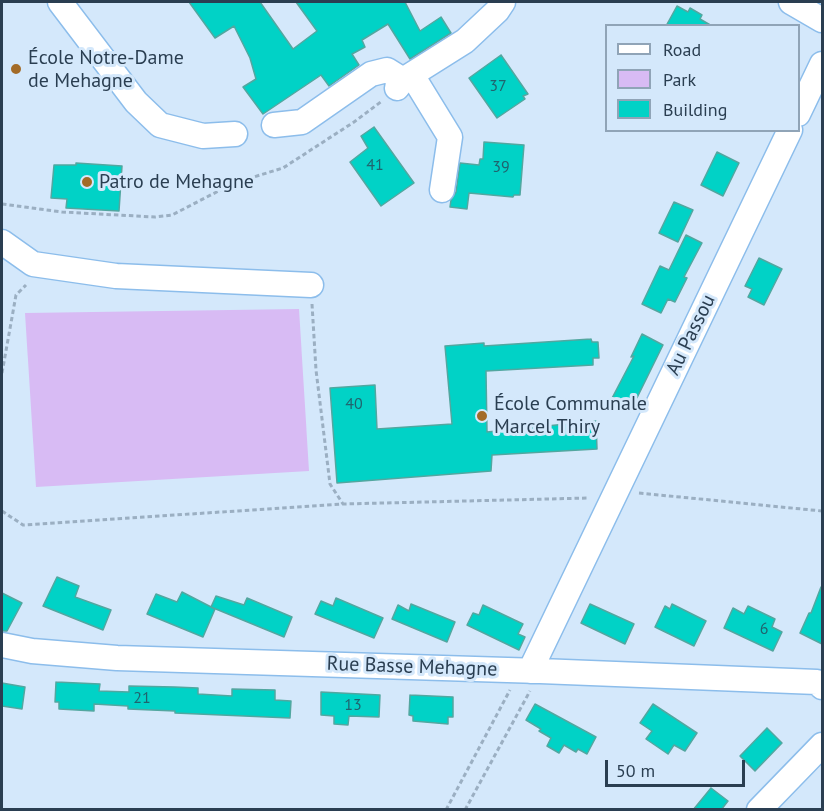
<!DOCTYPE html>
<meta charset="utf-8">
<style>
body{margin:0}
#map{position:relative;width:824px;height:811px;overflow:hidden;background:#d4e8fb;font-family:"PT Sans",sans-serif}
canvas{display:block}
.frame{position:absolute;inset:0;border:3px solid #2a3e51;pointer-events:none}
.legend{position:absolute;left:605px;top:24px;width:195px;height:108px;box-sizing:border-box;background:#d4e8fb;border:2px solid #90a4b7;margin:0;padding:8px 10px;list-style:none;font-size:18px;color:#2a3e51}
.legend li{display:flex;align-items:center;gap:12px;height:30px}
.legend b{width:30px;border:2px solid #90a4b7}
.scale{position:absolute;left:605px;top:760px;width:140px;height:27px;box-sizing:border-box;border:3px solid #2a3e51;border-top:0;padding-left:8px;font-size:18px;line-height:21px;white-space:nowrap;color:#2a3e51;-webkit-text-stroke:4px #d4e8fb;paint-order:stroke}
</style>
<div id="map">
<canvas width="824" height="811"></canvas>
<div class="frame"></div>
<ul class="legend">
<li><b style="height:8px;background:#fff"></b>Road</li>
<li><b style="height:16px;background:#d8bbf4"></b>Park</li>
<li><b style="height:16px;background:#01d2c6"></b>Building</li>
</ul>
<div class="scale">50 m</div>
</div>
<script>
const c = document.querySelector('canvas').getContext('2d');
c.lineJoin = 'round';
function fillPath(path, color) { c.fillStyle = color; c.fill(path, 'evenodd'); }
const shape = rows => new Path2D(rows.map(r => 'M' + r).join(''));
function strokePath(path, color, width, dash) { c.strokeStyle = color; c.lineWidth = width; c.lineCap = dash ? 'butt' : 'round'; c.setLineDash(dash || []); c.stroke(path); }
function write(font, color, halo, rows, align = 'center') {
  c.font = font + ' "PT Sans",sans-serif'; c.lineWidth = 6; c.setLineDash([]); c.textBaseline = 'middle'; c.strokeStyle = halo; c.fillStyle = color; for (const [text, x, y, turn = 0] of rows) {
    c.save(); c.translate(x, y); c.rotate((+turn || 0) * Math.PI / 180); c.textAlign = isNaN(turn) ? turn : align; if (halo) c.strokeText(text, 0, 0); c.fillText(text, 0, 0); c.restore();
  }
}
fillPath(shape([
 [299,309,309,471,36,487,25,313]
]), '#d8bbf4');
const building = shape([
 [189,2,260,2,293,49,317,31,296,2,405,2,420,31,441,17,451,33,410,59,388,24,362,40,365,47,352,54,359,65,329,86,321,75,263,114,243,87,256,79,250,58,234,26,215,38,189,2],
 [677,6,688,12,690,8,702,15,700,19,712,26,666,26,677,6],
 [501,55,528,94,523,96,525,99,497,118,469,78,501,55],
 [374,127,414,183,381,206,350,162,368,148,361,136,374,127],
 [484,142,524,145,520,195,514,195,513,197,469,193,467,209,450,207,451,200,456,192,460,163,479,165,480,159,483,159,484,142],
 [717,152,739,163,723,196,701,185,717,152],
 [76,163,122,166,119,211,66,208,67,199,51,198,54,165,76,165,76,163],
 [674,202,693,210,678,242,659,233,674,202],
 [686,235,702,243,684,277,687,278,675,302,668,299,661,313,642,304,660,266,669,270,686,235],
 [759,258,782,269,764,305,748,297,752,289,745,286,759,258],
 [642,334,663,345,630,412,610,402,634,356,631,357,642,334],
 [591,339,592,342,598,342,599,358,593,358,593,365,486,371,487,432,596,421,597,449,492,455,491,471,337,483,330,388,375,385,377,429,452,424,445,346,484,343,484,346,591,339],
 [57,577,79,586,75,597,111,610,103,630,43,606,57,577],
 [821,587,822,587,822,644,800,633,809,613,811,613,821,587],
 [182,592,215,609,203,637,147,614,156,594,177,602,182,592],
 [2,593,22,603,7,631,2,631,2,593],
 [216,596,244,605,247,598,292,617,284,637,211,607,216,596],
 [336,598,383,618,374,638,315,614,321,601,333,606,336,598],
 [411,604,455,622,447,642,392,619,398,605,409,611,411,604],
 [590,604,634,624,625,644,581,623,590,604],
 [672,604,706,621,694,646,655,627,665,606,670,609,672,604],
 [483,605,523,624,518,634,525,637,519,650,467,625,473,613,479,615,483,605],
 [748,606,775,619,772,627,782,632,773,651,724,628,733,608,744,614,748,606],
 [56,682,100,684,99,691,129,692,129,686,175,687,198,688,198,694,232,696,232,689,275,690,275,700,291,701,290,718,175,713,175,711,128,709,128,706,94,704,94,711,59,709,59,702,55,702,56,682],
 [2,683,25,687,22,709,2,706,2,683],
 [321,692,380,695,379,717,349,716,348,725,334,724,334,716,321,715,321,692],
 [410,695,453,697,453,717,448,717,448,724,413,721,413,716,409,715,410,695],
 [535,704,596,737,587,754,578,749,576,752,564,745,559,753,547,746,551,738,539,731,541,729,526,720,535,704],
 [653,704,697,733,685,751,674,745,668,754,646,739,652,731,640,723,653,704],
 [767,728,782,743,755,771,740,756,767,728],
 [711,788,728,801,721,810,693,810,711,788]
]);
fillPath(building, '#01d2c6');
strokePath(building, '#52a7a0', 1.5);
const minor = shape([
 [60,2,136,102,160,125,203,136,235,134],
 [791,2,822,20],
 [412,75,450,137,442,190],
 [397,88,403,80,465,41,497,11,503,2],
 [798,114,822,64],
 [274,125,302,122,371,74,387,70,403,80],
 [2,242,33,264,116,276,311,285],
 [2,645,32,651,117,658,540,671,817,682,822,687],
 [530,671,790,130],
 [759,810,822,745]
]);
strokePath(minor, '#8cbdeb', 27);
strokePath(shape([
 [2,204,62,212,155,217,172,215,234,183,283,168,354,122,382,101],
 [312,304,316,370,330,484,343,504],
 [2,373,16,295,26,285],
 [639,493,822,511],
 [2,511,23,525,343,504,589,498],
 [446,810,510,690],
 [465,810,530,691]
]), '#9bafc2', 3, [4.5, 3]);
strokePath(minor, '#fff', 24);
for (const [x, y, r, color] of [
 [16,69,6,"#a36b27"],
 [87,182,6,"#a36b27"],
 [482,416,6,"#a36b27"]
]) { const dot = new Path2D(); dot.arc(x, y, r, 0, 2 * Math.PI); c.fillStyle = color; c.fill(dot); strokePath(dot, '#d4e8fb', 2); }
write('16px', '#20636e', null, [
 ["37",498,86],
 ["41",375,165],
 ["39",501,167],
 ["40",354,404],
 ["6",764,629],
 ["21",142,698],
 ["13",353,705]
]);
write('20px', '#2a3e51', '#d4e8fb', [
 ["École Notre-Dame",28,58],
 ["de Mehagne",28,81],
 ["Patro de Mehagne",99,182],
 ["École Communale",494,404],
 ["Marcel Thiry",494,427]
], 'left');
write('20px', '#2a3e51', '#d4e8fb', [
 ["Au Passou",691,335,-64],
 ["Rue Basse Mehagne",412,667,2]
]);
</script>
